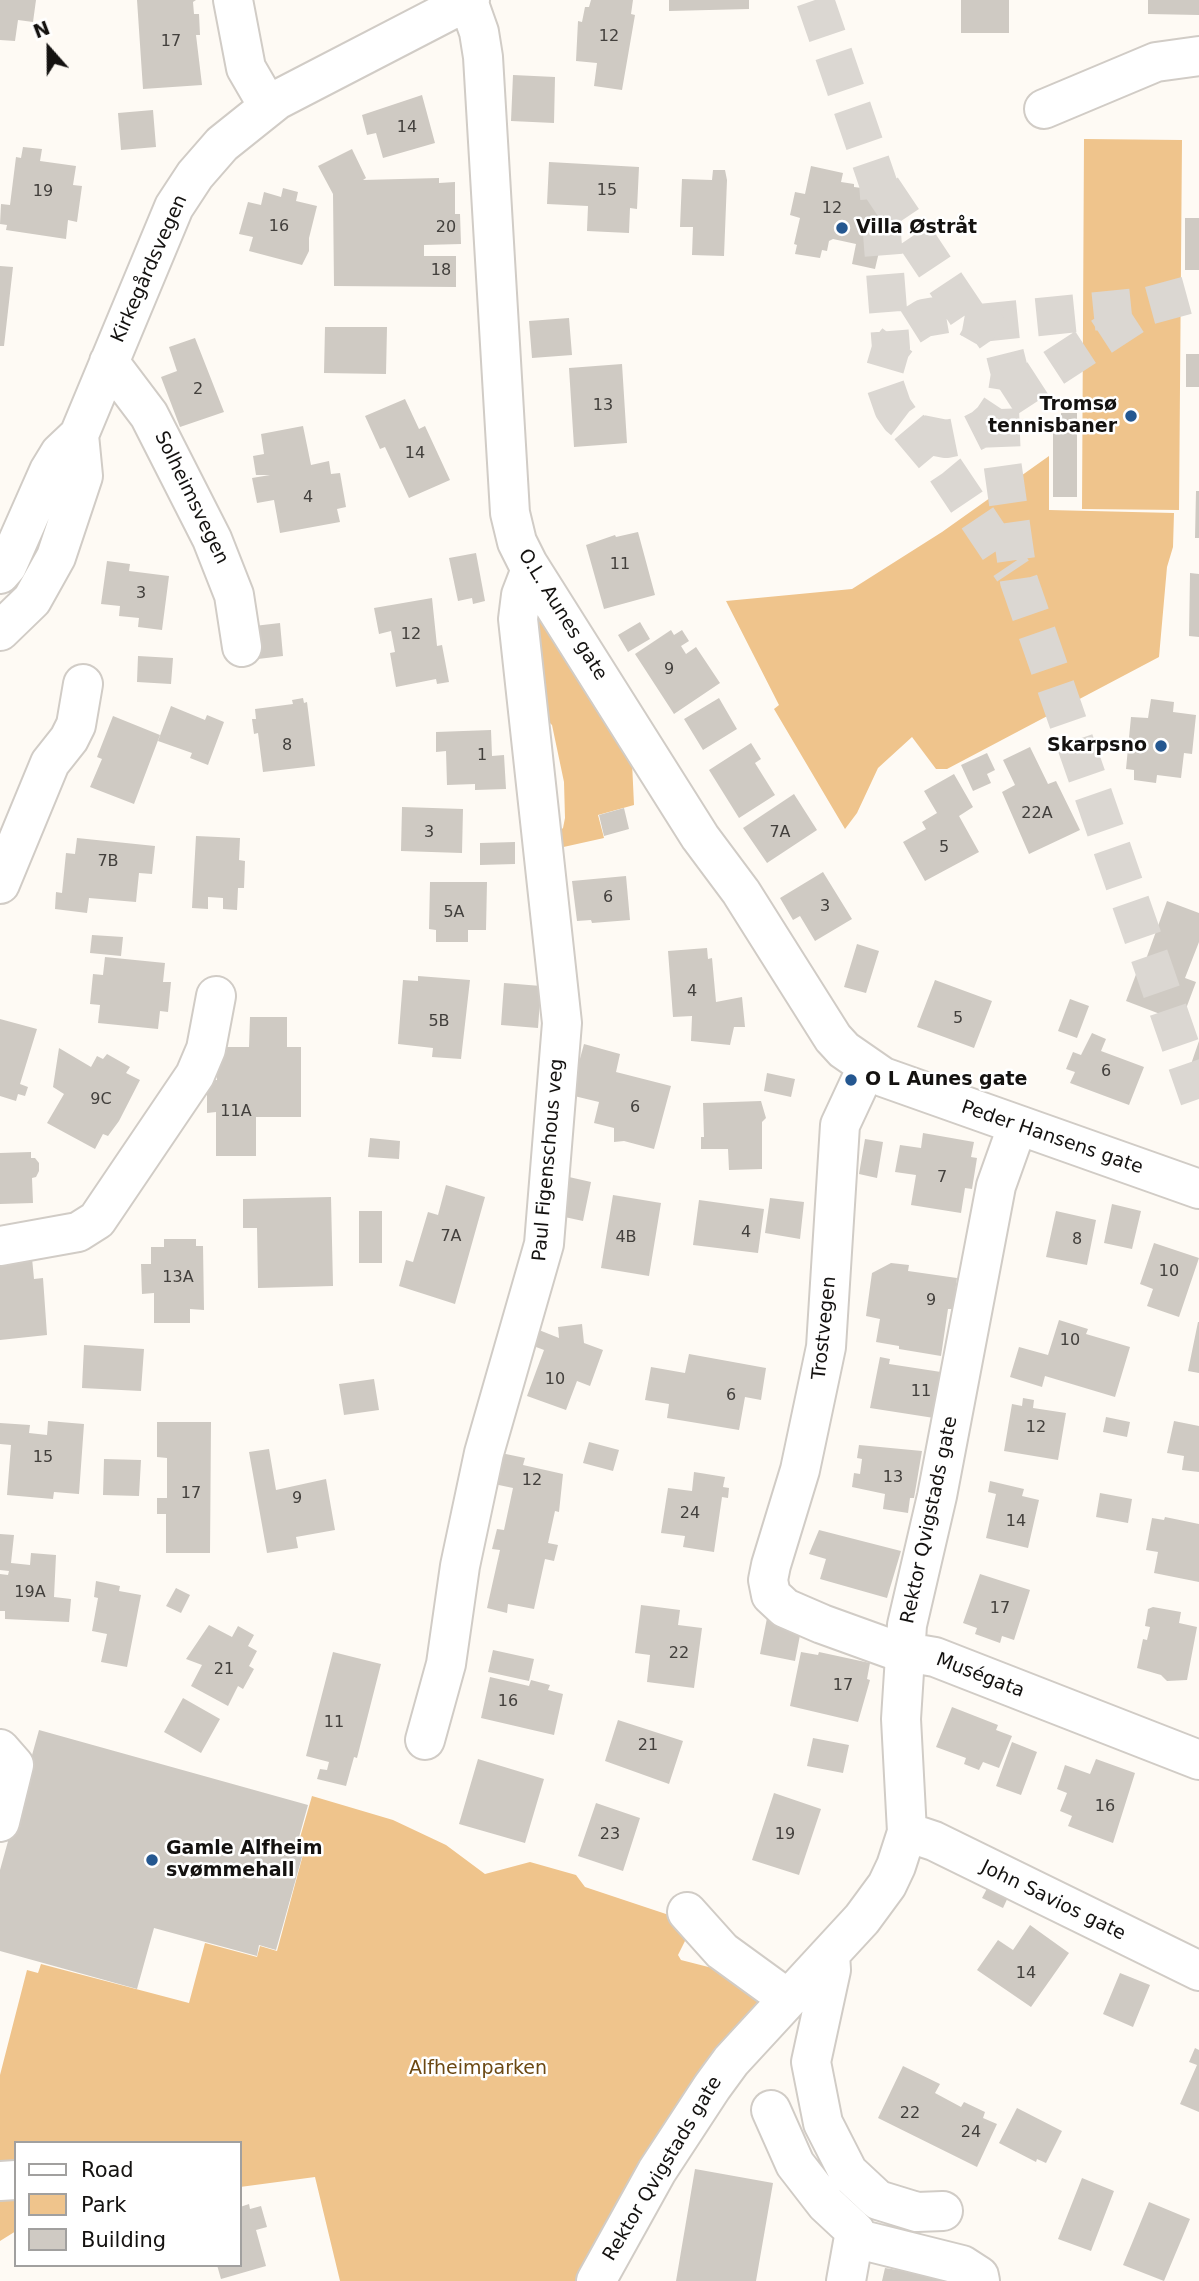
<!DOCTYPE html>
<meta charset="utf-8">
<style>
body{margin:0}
#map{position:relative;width:1199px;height:2281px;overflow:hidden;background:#fefaf4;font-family:"DejaVu Sans",sans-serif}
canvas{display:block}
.legend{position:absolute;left:14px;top:2141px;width:228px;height:126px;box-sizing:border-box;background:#fff;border:2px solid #a1a09f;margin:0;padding:9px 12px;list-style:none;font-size:21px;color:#141210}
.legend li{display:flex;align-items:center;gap:14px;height:35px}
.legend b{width:35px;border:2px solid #a1a09f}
.north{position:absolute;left:14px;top:14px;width:70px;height:70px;-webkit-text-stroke:5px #fff;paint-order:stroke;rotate:339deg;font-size:19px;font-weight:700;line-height:28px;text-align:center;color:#141210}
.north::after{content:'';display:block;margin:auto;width:24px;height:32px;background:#141210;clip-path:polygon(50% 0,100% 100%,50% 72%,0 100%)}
</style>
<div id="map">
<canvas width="1199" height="2281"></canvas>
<ul class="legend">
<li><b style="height:9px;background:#fff"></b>Road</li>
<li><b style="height:19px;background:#efc48c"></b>Park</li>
<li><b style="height:19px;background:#cfcac3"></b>Building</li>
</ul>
<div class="north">N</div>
</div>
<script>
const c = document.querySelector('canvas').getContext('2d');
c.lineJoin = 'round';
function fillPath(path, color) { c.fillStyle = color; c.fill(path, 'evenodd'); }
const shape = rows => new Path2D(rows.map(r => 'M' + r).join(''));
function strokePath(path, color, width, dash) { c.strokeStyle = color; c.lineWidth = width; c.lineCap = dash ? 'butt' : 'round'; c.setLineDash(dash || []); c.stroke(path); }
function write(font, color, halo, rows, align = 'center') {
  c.font = font + ' "DejaVu Sans",sans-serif'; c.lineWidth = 5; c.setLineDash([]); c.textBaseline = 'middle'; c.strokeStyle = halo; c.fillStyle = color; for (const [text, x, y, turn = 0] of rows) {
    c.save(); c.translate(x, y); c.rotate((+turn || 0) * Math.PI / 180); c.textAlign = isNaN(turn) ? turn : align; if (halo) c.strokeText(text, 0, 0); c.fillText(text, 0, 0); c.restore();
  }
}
fillPath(shape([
 [1084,139,1182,140,1179,510,1082,509],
 [1049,456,1049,510,1174,513,1173,547,1167,567,1159,657,947,769,936,769,912,737,878,768,857,813,845,829,774,709,779,705,726,601,852,589,942,532],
 [537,605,632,762,634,805,598,815,604,838,559,848,556,834,563,828,565,818,564,782,552,725,539,712],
 [312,1796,393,1820,446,1845,485,1874,530,1862,576,1875,585,1887,678,1918,687,1937,678,1955,681,1960,724,1971,767,2009,577,2281,340,2281,315,2177,240,2187,240,2143,16,2143,16,2231,0,2241,0,2075,27,1970,38,1973,41,1964,189,2003,205,1943,257,1957,260,1946,277,1951,304,1851,297,1848]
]), '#efc48c');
fillPath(shape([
 [0,0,36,0,33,22,18,20,15,41,0,40],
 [137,0,196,0,193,2,194,14,199,14,200,35,196,35,202,85,143,89],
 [591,0,633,0,631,14,635,15,622,90,594,86,597,63,576,61,578,21,582,22,585,7,589,7],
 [669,0,749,0,749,9,669,11],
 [961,0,1009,0,1009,33,961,33],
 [1148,0,1199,0,1199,15,1148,14],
 [513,75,555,77,554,123,511,121],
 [422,95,435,143,383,158,376,133,367,135,362,115],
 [153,110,156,147,121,150,118,113],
 [23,147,42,149,40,161,76,166,73,185,82,186,77,222,68,220,66,239,6,230,7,225,0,224,1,204,10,205,16,157,21,158],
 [352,149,366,178,363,180,439,178,439,183,455,182,455,214,460,214,461,244,424,245,424,256,456,256,456,287,334,286,333,194,318,166],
 [549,162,639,167,637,209,630,208,629,233,587,231,588,206,547,204],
 [811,166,843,173,841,182,854,184,854,187,893,192,875,269,852,264,856,244,833,239,829,241,827,251,822,250,820,258,795,254,797,245,794,244,800,218,790,215,795,192,805,194],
 [713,170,725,170,727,180,724,256,692,255,693,227,680,227,682,179,712,180],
 [283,188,298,192,296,201,317,206,309,238,309,251,302,265,249,251,253,237,239,234,248,202,261,205,264,192,281,197],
 [1185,218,1199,218,1199,270,1185,270],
 [0,266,13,267,4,346,0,346],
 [569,318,572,355,532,358,529,321],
 [325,327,387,327,386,374,324,373],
 [195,338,224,412,180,427,161,377,177,371,169,347],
 [1186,354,1199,354,1199,387,1186,387],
 [622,364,627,443,574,447,569,368],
 [405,399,419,429,425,426,450,480,409,498,385,447,380,449,365,416],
 [1061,413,1077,413,1077,497,1053,497,1053,421,1061,421],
 [303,426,311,465,329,461,331,474,340,473,346,507,337,509,340,522,280,533,274,500,257,503,252,478,270,475,256,475,253,456,264,454,261,434],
 [1196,491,1199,491,1199,538,1195,538],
 [638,532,655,595,604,609,586,545,615,535,616,537],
 [476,553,485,601,473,604,472,598,458,601,449,558],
 [107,561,130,564,129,571,169,576,162,630,138,627,139,618,119,616,120,606,101,604],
 [1190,573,1199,574,1199,637,1189,636],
 [432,598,437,646,442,645,449,682,437,684,436,679,396,687,390,653,395,652,391,631,379,634,374,608],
 [640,622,650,639,628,652,618,635],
 [280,623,283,656,258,659,254,626],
 [671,630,674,635,682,630,689,641,681,646,686,654,696,647,720,683,674,714,635,654],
 [138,656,173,658,171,684,137,682],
 [303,698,304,703,307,702,315,766,263,772,258,733,254,734,252,719,256,719,255,709,293,704,292,700],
 [719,698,737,729,703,750,684,719],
 [1151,699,1174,702,1173,712,1196,715,1192,754,1184,753,1181,778,1157,775,1156,783,1134,780,1134,770,1126,769,1131,717,1148,718],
 [171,706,205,720,207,715,224,722,208,765,190,758,192,753,158,741],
 [113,716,160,735,134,804,90,787,102,759,97,757],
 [491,730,492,756,504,755,506,789,475,790,475,784,447,785,446,751,436,752,436,732],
 [751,743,761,759,755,763,775,795,739,818,709,770],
 [1030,747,1048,784,1056,781,1080,830,1029,854,1002,792,1015,785,1003,760],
 [987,753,995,770,987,774,991,783,973,791,961,765],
 [954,774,973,807,959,816,979,852,925,881,903,842,926,829,922,822,937,813,924,791],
 [794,794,817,830,767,863,743,828],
 [402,807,463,809,462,853,401,851],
 [624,808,629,829,604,836,599,815],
 [196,836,240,838,239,860,245,861,244,888,238,888,237,910,223,909,223,898,208,897,208,909,192,908],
 [77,838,155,846,152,874,139,873,136,902,89,898,87,913,55,909,56,892,62,893,66,853,75,854],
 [515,842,515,864,480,865,480,843],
 [823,872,852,919,815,941,800,916,793,920,780,898],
 [626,876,630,920,592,923,591,920,577,921,572,881],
 [430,882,487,882,486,930,468,930,468,942,436,942,436,930,429,929],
 [1167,901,1199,913,1199,942,1185,978,1196,982,1181,1022,1126,1001,1141,961,1145,962],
 [92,935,123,937,121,956,90,953],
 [857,944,879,951,866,993,844,987],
 [707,948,708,959,712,958,716,1002,742,997,745,1027,734,1027,730,1045,691,1041,692,1016,673,1017,668,951],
 [105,957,165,963,163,982,171,982,168,1012,160,1011,158,1029,98,1023,100,1005,90,1004,93,974,103,975],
 [418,976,470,980,461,1059,432,1057,433,1048,398,1044,403,980,418,981],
 [935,980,992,1001,974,1048,917,1027],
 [504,983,541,986,538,1028,501,1025],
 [1070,999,1089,1006,1077,1038,1058,1031],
 [250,1017,287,1017,287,1047,301,1047,301,1117,256,1117,256,1156,216,1156,216,1112,207,1113,207,1080,217,1080,217,1047,249,1047],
 [0,1019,37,1029,20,1084,28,1087,25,1096,18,1094,16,1101,0,1096],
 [1092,1033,1106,1039,1101,1051,1144,1067,1129,1105,1070,1083,1075,1072,1066,1069,1073,1052,1081,1055],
 [1199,1041,1199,1073,1189,1070],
 [584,1044,620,1054,616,1072,671,1086,654,1149,624,1141,614,1142,614,1128,594,1123,599,1102,570,1095],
 [59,1048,91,1067,97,1056,103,1059,107,1054,130,1067,126,1073,140,1080,119,1121,108,1136,103,1134,95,1149,47,1123,64,1094,53,1087],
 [767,1073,795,1079,791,1097,764,1091],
 [761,1101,766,1118,762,1122,762,1169,729,1170,728,1149,701,1149,701,1137,704,1137,703,1103],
 [923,1133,974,1142,971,1157,977,1158,972,1189,965,1188,961,1213,911,1205,916,1175,895,1172,900,1145,921,1148],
 [370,1138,400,1141,399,1159,368,1157],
 [865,1139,883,1142,877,1178,859,1174],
 [31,1152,31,1158,35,1158,39,1163,39,1171,36,1177,32,1178,33,1203,0,1204,0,1153],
 [569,1177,591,1182,583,1221,560,1216],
 [446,1185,485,1197,455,1304,399,1286,406,1260,413,1262,428,1212,438,1215],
 [613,1195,661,1203,649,1276,601,1268],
 [331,1197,333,1286,258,1288,257,1228,243,1228,243,1199],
 [770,1198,804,1202,800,1239,765,1233],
 [699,1200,764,1209,758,1253,693,1245],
 [1112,1204,1141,1211,1132,1249,1104,1243],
 [359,1211,382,1211,382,1263,359,1263],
 [1056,1211,1096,1220,1087,1265,1046,1257],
 [164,1239,196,1239,196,1246,203,1246,204,1310,190,1309,190,1323,154,1323,154,1293,142,1294,141,1264,151,1264,151,1247,164,1247],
 [1154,1243,1199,1258,1179,1317,1147,1306,1153,1289,1140,1284],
 [32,1258,34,1279,43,1278,47,1335,0,1340,0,1261],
 [891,1263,909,1265,908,1271,957,1278,953,1309,948,1309,941,1356,899,1349,899,1346,876,1342,880,1319,866,1316,872,1273],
 [1059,1320,1088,1329,1086,1334,1130,1347,1115,1397,1045,1376,1042,1387,1010,1377,1019,1347,1048,1355],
 [1198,1322,1199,1322,1199,1373,1188,1371],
 [582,1324,584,1343,603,1350,590,1386,577,1381,566,1410,527,1396,544,1350,528,1344,534,1328,559,1338,558,1327],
 [84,1345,144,1349,141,1391,82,1388],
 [689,1354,766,1368,761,1400,745,1397,739,1430,667,1418,669,1404,645,1400,651,1367,685,1373],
 [880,1357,890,1359,889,1364,941,1372,934,1418,870,1408],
 [374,1379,379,1410,344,1415,339,1384],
 [1023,1398,1034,1400,1033,1408,1066,1413,1058,1460,1004,1451,1012,1404,1022,1406],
 [1106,1417,1130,1422,1127,1437,1103,1432],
 [48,1421,84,1424,79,1494,54,1492,53,1499,7,1495,11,1445,0,1444,0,1423,30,1425,29,1433,47,1435],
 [1174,1421,1199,1426,1199,1472,1182,1470,1184,1456,1167,1453],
 [157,1422,211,1422,210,1553,166,1553,166,1514,157,1514,157,1498,167,1498,167,1458,157,1457],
 [589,1442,619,1450,613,1471,583,1463],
 [859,1445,922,1451,914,1498,910,1498,908,1513,883,1509,885,1494,852,1487,854,1473,860,1474,862,1459,857,1458],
 [269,1449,276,1490,326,1479,335,1530,296,1537,298,1548,267,1553,249,1452],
 [501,1453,525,1458,523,1465,563,1474,559,1512,555,1511,548,1543,558,1545,554,1561,545,1559,534,1609,508,1604,507,1613,487,1608,500,1550,492,1549,497,1529,504,1530,513,1488,494,1484],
 [104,1459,141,1460,139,1496,103,1495],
 [694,1472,725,1477,723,1487,729,1488,728,1498,722,1497,714,1552,683,1547,685,1536,661,1533,668,1488,692,1491],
 [990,1481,1024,1489,1022,1496,1039,1500,1028,1548,986,1538,996,1494,988,1492],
 [1100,1493,1132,1499,1128,1523,1096,1517],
 [1165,1517,1199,1524,1199,1582,1154,1573,1158,1552,1146,1550,1152,1518,1164,1520],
 [819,1530,901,1551,887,1598,820,1579,826,1559,809,1554],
 [0,1534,14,1535,11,1563,30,1565,31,1553,56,1555,54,1597,71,1599,69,1622,5,1619,5,1611,0,1611,0,1574,8,1575,9,1571,0,1570],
 [980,1574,1030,1590,1014,1640,1002,1636,1000,1643,975,1634,977,1628,963,1623],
 [96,1581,120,1586,119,1591,141,1595,127,1667,101,1662,107,1634,92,1631,98,1598,94,1597],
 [176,1588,190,1595,181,1613,166,1606],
 [641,1605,680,1610,678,1625,702,1628,694,1688,647,1682,650,1655,635,1653],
 [1153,1607,1181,1612,1179,1623,1197,1627,1187,1680,1167,1681,1161,1675,1137,1668,1143,1639,1147,1640,1150,1627,1145,1626,1148,1609],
 [767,1618,802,1625,795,1661,760,1654],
 [209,1625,232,1637,238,1626,254,1635,248,1646,257,1651,249,1666,254,1669,243,1689,238,1686,228,1706,191,1686,202,1665,186,1659],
 [493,1650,534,1659,529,1681,488,1672],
 [333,1652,381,1664,357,1758,354,1757,346,1786,317,1779,320,1769,327,1770,329,1762,306,1756],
 [801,1652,818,1655,819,1652,870,1663,867,1679,870,1680,858,1722,790,1706],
 [490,1677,529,1686,531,1680,550,1685,548,1690,563,1694,554,1735,481,1718],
 [183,1698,220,1719,201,1753,164,1732],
 [952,1707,998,1725,996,1730,1012,1736,999,1768,983,1762,979,1770,964,1764,966,1758,936,1747],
 [618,1720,683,1741,669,1784,605,1761],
 [39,1730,308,1805,296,1848,304,1850,276,1950,259,1945,257,1956,154,1928,137,1989,0,1951,0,1870],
 [813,1738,849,1745,843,1773,807,1766],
 [1012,1742,1037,1752,1021,1795,996,1786],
 [478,1759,544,1779,525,1843,459,1824],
 [1096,1759,1135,1773,1113,1843,1068,1826,1072,1816,1060,1811,1067,1793,1057,1789,1065,1765,1090,1774],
 [774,1793,821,1809,799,1875,752,1860],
 [596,1803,640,1818,623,1871,578,1856],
 [991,1881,1011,1891,1003,1908,982,1898],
 [1030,1925,1069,1953,1031,2007,977,1970,998,1940,1013,1950],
 [1120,1973,1150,1985,1133,2027,1103,2014],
 [1195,2048,1199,2050,1199,2112,1180,2104,1197,2065,1189,2062],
 [903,2066,940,2084,935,2093,961,2107,964,2102,985,2112,983,2118,997,2124,977,2167,878,2118],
 [1017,2108,1062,2131,1046,2163,1037,2159,1036,2162,999,2143],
 [695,2169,773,2183,756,2281,676,2281],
 [1082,2178,1114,2191,1091,2251,1058,2239],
 [1149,2202,1190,2219,1164,2281,1123,2265],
 [249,2204,250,2209,261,2206,267,2227,256,2230,266,2266,221,2279,217,2265,240,2265,240,2207],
 [912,2265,956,2281,882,2281,885,2268,911,2272]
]), '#cfcac3');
strokePath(shape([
 [980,323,1148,306,1199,292],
 [1006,399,1144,309]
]), '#dbd7d2', 38, [38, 19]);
strokePath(shape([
 [815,0,878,183,891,348,884,372,885,385,893,408,900,418,921,434,946,439,971,434,983,428,992,420,1006,399,1010,374,1004,350,990,330,969,318,947,314,924,318,905,330,891,348],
 [882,188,969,318],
 [1000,409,1002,461,1019,581,1199,1099],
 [909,427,946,471,1013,571]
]), '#dbd7d2', 38, [38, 19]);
const minor = shape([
 [233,0,246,68,268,106],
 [468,1,479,32,483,57,510,513,517,542,528,564,700,837,741,892,833,1038,844,1050,883,1077,1199,1189],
 [1044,109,1156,62,1199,56],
 [109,362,149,415,212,539,234,595,242,647],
 [0,574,7,566,49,471,60,453,79,435,174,207,195,175,222,144,277,100,470,0],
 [0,631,32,600,56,557,83,476,79,435],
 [0,884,50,763,69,739,76,725,83,684],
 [867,1067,840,1125,826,1347,800,1470,771,1565,768,1580,771,1595,785,1608,822,1624,894,1650,935,1657,1199,1760],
 [0,1246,78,1232,97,1220,195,1075,206,1049,216,996],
 [425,1740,446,1664,460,1566,484,1453,544,1244,562,1023,518,619,521,595,531,569],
 [0,1749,14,1765,0,1822],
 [907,1832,934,1841,1199,1971],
 [687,1912,722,1951,788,1999],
 [830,1954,831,1970,811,2062,823,2123,848,2172,878,2200,917,2212,943,2211],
 [771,2110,795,2164,826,2204,855,2231,846,2281],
 [0,2181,16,2180],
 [854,2238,962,2265,979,2276,980,2281],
 [596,2281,657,2171,712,2087,731,2061,862,1919,887,1885,896,1866,907,1832,901,1719,907,1625,937,1496,996,1186,1017,1127]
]);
strokePath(minor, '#d1ccc6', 42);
strokePath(minor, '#fff', 38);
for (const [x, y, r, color] of [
 [842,228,7,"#245790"],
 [1131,416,7,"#245790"],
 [1161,746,7,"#245790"],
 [851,1080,7,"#245790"],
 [152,1860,7,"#245790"]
]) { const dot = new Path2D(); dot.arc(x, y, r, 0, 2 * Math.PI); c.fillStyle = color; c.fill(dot); strokePath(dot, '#fff', 2.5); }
write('16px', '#43403d', null, [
 ["12",609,37],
 ["17",171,42],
 ["14",407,128],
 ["15",607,191],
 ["19",43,192],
 ["12",832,209],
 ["16",279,227],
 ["20",446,228],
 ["18",441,271],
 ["2",198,390],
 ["13",603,406],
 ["14",415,454],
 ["4",308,498],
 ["11",620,565],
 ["3",141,594],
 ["12",411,635],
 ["9",669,670],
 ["8",287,746],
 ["1",482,756],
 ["22A",1037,814],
 ["3",429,833],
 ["7A",780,833],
 ["5",944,848],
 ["7B",108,862],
 ["6",608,898],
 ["3",825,907],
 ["5A",454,913],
 ["4",692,992],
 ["5",958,1019],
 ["5B",439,1022],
 ["6",1106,1072],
 ["9C",101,1100],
 ["6",635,1108],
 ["11A",236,1112],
 ["7",942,1178],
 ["4",746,1233],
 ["7A",451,1237],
 ["4B",626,1238],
 ["8",1077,1240],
 ["10",1169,1272],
 ["13A",178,1278],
 ["9",931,1301],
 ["10",1070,1341],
 ["10",555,1380],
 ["11",921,1392],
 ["6",731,1396],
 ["12",1036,1428],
 ["15",43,1458],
 ["13",893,1478],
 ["12",532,1481],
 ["17",191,1494],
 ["9",297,1499],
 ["24",690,1514],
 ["14",1016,1522],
 ["19A",30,1593],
 ["17",1000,1609],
 ["22",679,1654],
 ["21",224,1670],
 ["17",843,1686],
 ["16",508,1702],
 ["11",334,1723],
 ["21",648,1746],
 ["16",1105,1807],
 ["23",610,1835],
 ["19",785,1835],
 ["14",1026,1974],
 ["22",910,2114],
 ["24",971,2133]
]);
write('bold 19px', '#141210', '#fff', [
 ["Villa Østråt",856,228],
 ["Tromsø",1117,405,"right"],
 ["tennisbaner",1117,427,"right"],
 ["Skarpsno",1147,746,"right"],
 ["O L Aunes gate",865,1080],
 ["Gamle Alfheim",166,1849],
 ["svømmehall",166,1871]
], 'left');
write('19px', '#141210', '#fff', [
 ["Kirkegårdsvegen",150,269,-66],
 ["Solheimsvegen",191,498,64],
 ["O.L. Aunes gate",562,615,58],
 ["Peder Hansens gate",1052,1138,19],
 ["Paul Figenschous veg",549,1160,-85],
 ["Trostvegen",825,1328,-84],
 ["Rektor Qvigstads gate",930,1520,-78],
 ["Muségata",980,1676,21],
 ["John Savios gate",1053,1901,26],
 ["Rektor Qvigstads gate",663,2169,-59]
]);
write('19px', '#6b4812', '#fff', [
 ["Alfheimparken",478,2069]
]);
</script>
